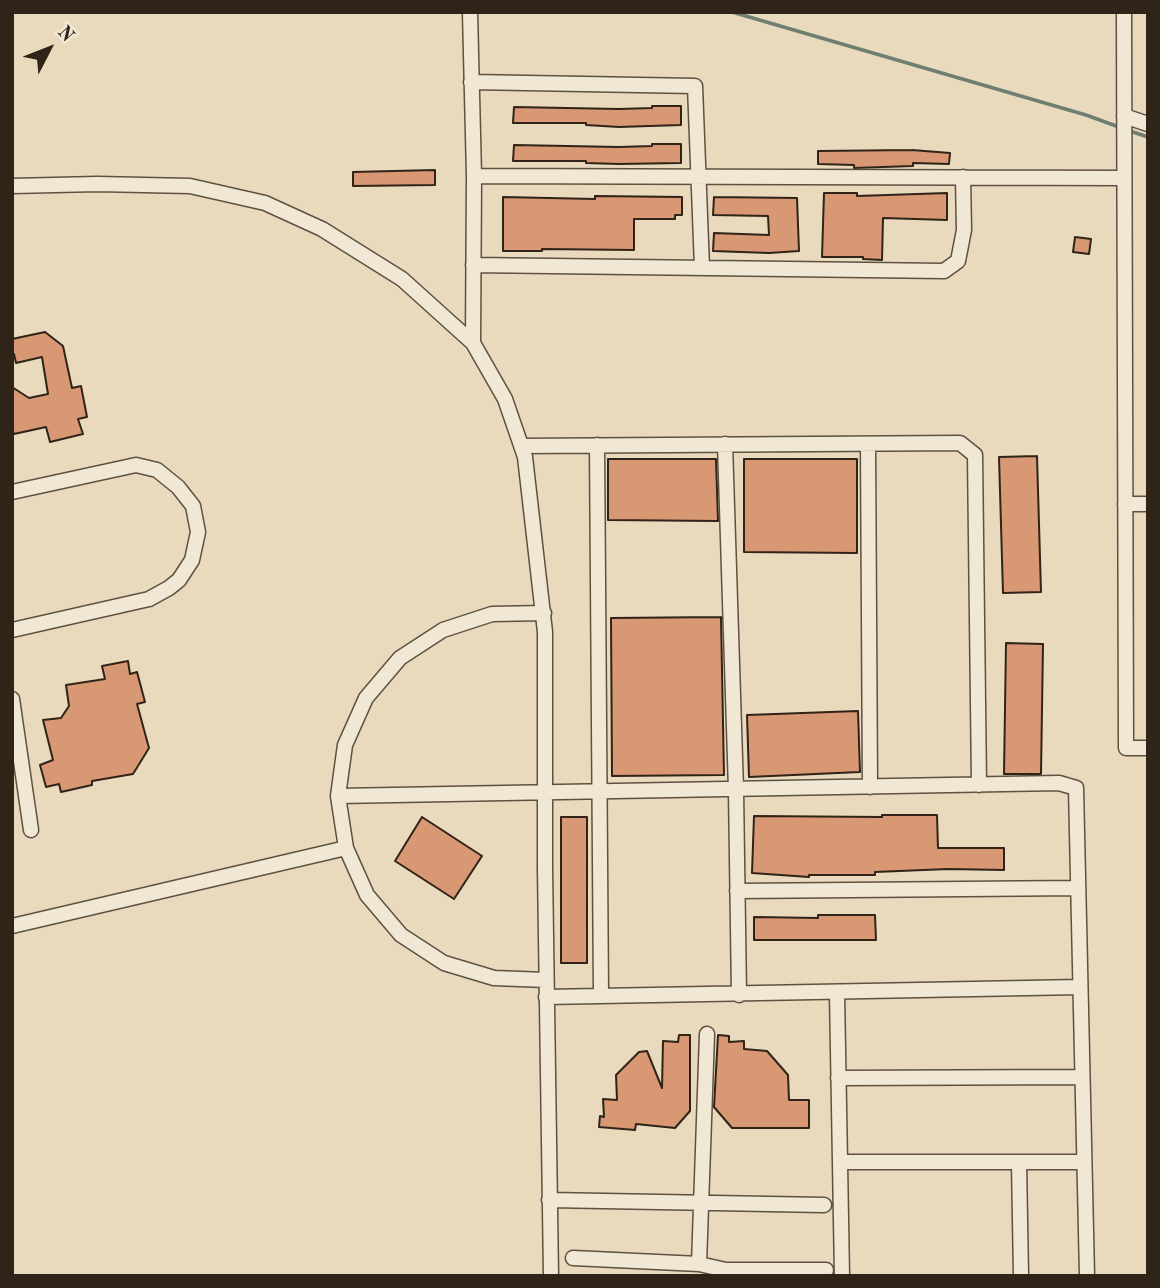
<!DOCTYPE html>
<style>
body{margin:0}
#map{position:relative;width:1160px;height:1288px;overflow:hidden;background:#e9dabe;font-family:"Old Standard TT",serif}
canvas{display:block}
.frame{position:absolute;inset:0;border:14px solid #302318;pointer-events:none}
.north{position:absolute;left:14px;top:14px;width:70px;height:70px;-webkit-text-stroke:5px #f1e7d5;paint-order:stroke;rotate:48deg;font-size:19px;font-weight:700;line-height:28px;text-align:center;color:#302318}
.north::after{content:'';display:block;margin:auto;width:24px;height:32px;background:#302318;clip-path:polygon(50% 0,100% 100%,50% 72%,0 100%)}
</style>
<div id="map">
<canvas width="1160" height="1288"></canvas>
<div class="frame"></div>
<div class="north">N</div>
</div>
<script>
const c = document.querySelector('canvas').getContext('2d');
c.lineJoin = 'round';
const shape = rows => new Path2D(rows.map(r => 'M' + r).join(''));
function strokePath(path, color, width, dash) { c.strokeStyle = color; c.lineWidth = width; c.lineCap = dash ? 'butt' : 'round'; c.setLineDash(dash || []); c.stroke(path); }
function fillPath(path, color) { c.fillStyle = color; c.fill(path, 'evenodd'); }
strokePath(shape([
 [732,12,1086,115,1119,127],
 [1130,131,1148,137]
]), '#6e7e71', 3.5);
const building = shape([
 [652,106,681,106,681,125,619,127,586,125,586,123,513,123,514,107,619,109,652,108,652,106],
 [652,144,681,144,681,163,619,164,586,163,586,161,513,161,514,145,619,147,652,146,652,144],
 [912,150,950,153,949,164,913,163,913,166,854,168,854,165,818,164,818,151,912,150],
 [435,170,435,185,353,186,353,172,435,170],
 [824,193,857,193,857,196,947,193,947,220,883,218,882,260,863,259,863,257,822,257,824,193],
 [595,196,682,197,682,215,675,215,675,219,634,219,634,250,542,249,542,251,503,251,503,197,595,199,595,196],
 [714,197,797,198,799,251,769,253,713,251,714,233,769,235,768,216,713,215,714,197],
 [1075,237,1091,239,1089,254,1073,252,1075,237],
 [45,332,63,346,72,388,81,386,87,417,78,419,83,434,50,442,46,427,14,434,12,429,12,387,29,398,48,394,42,357,16,363,14,354,12,355,12,339,45,332],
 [1037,456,1041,592,1003,593,999,457,1037,456],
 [608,459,716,459,718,521,608,520,608,459],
 [744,459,857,459,857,553,744,552,744,459],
 [721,617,724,775,612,776,611,618,721,617],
 [1006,643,1043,644,1041,774,1004,774,1006,643],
 [128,661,130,674,137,672,145,702,137,704,149,748,133,774,92,781,92,785,61,792,59,784,46,787,40,765,53,760,43,720,61,718,69,706,66,685,105,679,102,666,128,661],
 [858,711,860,772,749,777,747,715,858,711],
 [882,815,937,815,938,848,1004,848,1004,870,948,869,875,872,875,875,809,875,809,877,752,873,754,816,882,817,882,815],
 [422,817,482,856,454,899,395,861,422,817],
 [561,817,587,817,587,963,561,963,561,817],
 [818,915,875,915,876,940,754,940,754,917,818,918,818,915],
 [679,1035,690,1035,690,1111,675,1128,636,1124,635,1130,599,1127,600,1116,604,1117,603,1099,617,1100,616,1075,639,1052,647,1051,662,1088,663,1041,678,1042,679,1035],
 [718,1035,729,1036,729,1042,744,1041,744,1049,767,1051,788,1075,789,1100,809,1100,809,1128,732,1128,714,1107,718,1035]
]);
fillPath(building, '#d89874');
strokePath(building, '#302318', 2);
const minor = shape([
 [470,12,474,176,473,343],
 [1124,12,1126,748,1148,748],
 [471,82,695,86,702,268],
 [1124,116,1148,124],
 [474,176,1124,178],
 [12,186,97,184,190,186,265,203,322,229,402,279,473,343,505,399,525,457,545,632,545,869,551,1276],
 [473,265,944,271,958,261,964,230,963,177],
 [725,444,736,790,739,995],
 [868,444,870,787],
 [597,445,601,996],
 [521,446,960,443,975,455,979,785],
 [12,492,136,465,157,470,178,487,193,506,198,532,192,560,179,580,169,588,149,599,12,630],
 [1125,504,1148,504],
 [544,613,492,614,443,630,400,658,366,698,345,745,338,796,346,848,367,895,401,935,444,963,494,978,546,980],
 [12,699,31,830],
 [338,796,1059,783,1076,788,1087,1276],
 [737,891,1078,888],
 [12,926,346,848],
 [837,993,842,1276],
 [546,997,1080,987],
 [838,1078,1082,1077],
 [840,1162,1084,1162],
 [1019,1163,1021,1276],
 [549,1200,824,1205],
 [573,1258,699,1264,707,1034],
 [699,1264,726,1270,826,1270]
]);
strokePath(minor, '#5e5142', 17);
strokePath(minor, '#f1e7d5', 14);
</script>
